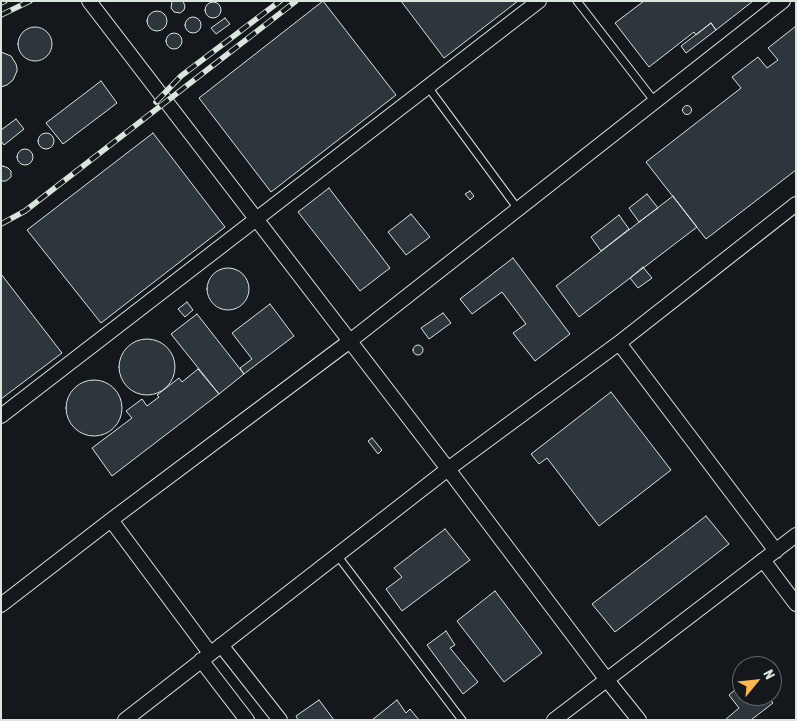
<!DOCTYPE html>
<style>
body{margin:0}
#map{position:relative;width:797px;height:721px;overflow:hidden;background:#14181c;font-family:"Asap Condensed",sans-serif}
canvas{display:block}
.frame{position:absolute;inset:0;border:2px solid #d8e6dc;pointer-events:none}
.north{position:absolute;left:732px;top:656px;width:50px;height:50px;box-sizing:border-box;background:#14181c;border:1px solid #626a69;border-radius:50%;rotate:62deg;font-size:14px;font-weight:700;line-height:20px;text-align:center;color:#d8e6dc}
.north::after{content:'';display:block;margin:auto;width:18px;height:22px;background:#ffb74d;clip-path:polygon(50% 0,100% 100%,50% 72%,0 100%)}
</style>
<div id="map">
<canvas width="797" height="721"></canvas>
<div class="frame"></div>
<div class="north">N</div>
</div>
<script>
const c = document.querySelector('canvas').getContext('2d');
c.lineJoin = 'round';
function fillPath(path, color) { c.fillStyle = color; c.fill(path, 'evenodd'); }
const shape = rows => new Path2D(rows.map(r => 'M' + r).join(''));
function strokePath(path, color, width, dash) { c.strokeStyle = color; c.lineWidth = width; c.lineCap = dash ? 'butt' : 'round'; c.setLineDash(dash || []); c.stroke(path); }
const building = shape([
 [172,1,183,1,185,6,184,10,180,13,174,12,171,8,172,1],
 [323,1,396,95,271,192,199,98,323,1],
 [401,1,518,1,444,58,401,1],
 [644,1,753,1,716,30,711,23,696,35,694,32,649,67,615,23,644,1],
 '205 10a8 8 0 1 1 16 0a8 8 0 1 1-16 0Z',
 '147 21a10 10 0 1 1 20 0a10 10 0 1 1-20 0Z',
 '185 25a8 8 0 1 1 16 0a8 8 0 1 1-16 0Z',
 [225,18,230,24,216,34,211,28,225,18],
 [711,23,716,30,686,53,681,46,711,23],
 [796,26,796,170,706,239,646,162,741,88,732,77,758,57,767,68,778,60,768,48,796,26],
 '18 44a17 17 0 1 1 34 0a17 17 0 1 1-34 0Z',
 '166 41a8 8 0 1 1 16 0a8 8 0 1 1-16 0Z',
 [1,52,11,56,16,64,17,68,17,71,13,80,7,85,1,87,1,52],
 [101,81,117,103,63,144,46,123,101,81],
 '682.5 110a4.5 4.5 0 1 1 9 0a4.5 4.5 0 1 1-9 0Z',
 [16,119,24,129,4,145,1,141,1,130,16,119],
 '38 141a8 8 0 1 1 16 0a8 8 0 1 1-16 0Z',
 [153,133,225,227,101,323,27,230,153,133],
 '17 157a8 8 0 1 1 16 0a8 8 0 1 1-16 0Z',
 [3,166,8,168,11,171,11,177,6,181,1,181,1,167,3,166],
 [329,188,390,268,360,291,298,212,329,188],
 [470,191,474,196,470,200,465,194,470,191],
 [647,194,658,208,639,222,629,208,647,194],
 [673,196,697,227,579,317,556,286,673,196],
 [411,214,430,237,406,255,388,232,411,214],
 [619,215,629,229,601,251,591,237,619,215],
 [513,258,570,334,535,361,513,333,526,324,502,292,472,314,460,299,513,258],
 [643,267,652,278,638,288,630,278,643,267],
 '207 289a21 21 0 1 1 42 0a21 21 0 1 1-42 0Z',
 [1,274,62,353,1,399,1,274],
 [187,302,193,310,185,317,178,309,187,302],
 [270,304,294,336,244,374,240,368,252,359,232,333,270,304],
 [443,313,451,323,429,339,421,328,443,313],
 [197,314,244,374,219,394,171,334,197,314],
 '119 367a28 28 0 1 1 56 0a28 28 0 1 1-56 0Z',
 '413 350a5 5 0 1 1 10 0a5 5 0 1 1-10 0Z',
 [198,369,219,394,112,476,92,448,132,418,126,411,142,399,147,406,159,397,157,395,179,378,182,382,198,369],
 '66 408a28 28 0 1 1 56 0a28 28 0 1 1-56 0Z',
 [611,392,671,470,599,526,547,458,539,464,531,454,611,392],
 [372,438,382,450,378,454,368,441,372,438],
 [706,516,729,544,615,632,592,604,706,516],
 [445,529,470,560,402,611,386,589,402,577,394,568,445,529],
 [495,591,542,653,504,682,457,621,495,591],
 [446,631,455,645,450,648,478,682,463,694,427,645,446,631],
 [742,684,742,696,772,696,769,698,773,703,751,720,725,720,739,708,729,695,742,684],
 [319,700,334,720,298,720,296,716,319,700],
 [397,700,406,713,410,709,419,720,372,720,397,700]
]);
fillPath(building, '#2c363c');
strokePath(building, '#d8e6dc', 1);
const lane = shape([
 [577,1,655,102],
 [428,87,518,209],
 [337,555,462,720]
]);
const street = shape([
 [89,1,448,469,607,680,639,720],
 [619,343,776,551],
 [1,416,539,1],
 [111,520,210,653],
 [763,560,796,604],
 [1,605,111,520,350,341,783,1],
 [221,645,280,720],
 [201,660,247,720],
 [125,720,448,469,619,343,796,204],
 [554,720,796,535]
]);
strokePath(lane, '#d8e6dc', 9);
strokePath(street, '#d8e6dc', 16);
strokePath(lane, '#14181c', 7);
strokePath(street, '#14181c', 14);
const rail = shape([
 [1,3,5,1],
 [1,15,30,1],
 [156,102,181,76,280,1],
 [1,224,25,211,296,1]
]);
strokePath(rail, '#d8e6dc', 5.5);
strokePath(rail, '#14181c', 4, [11]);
</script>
